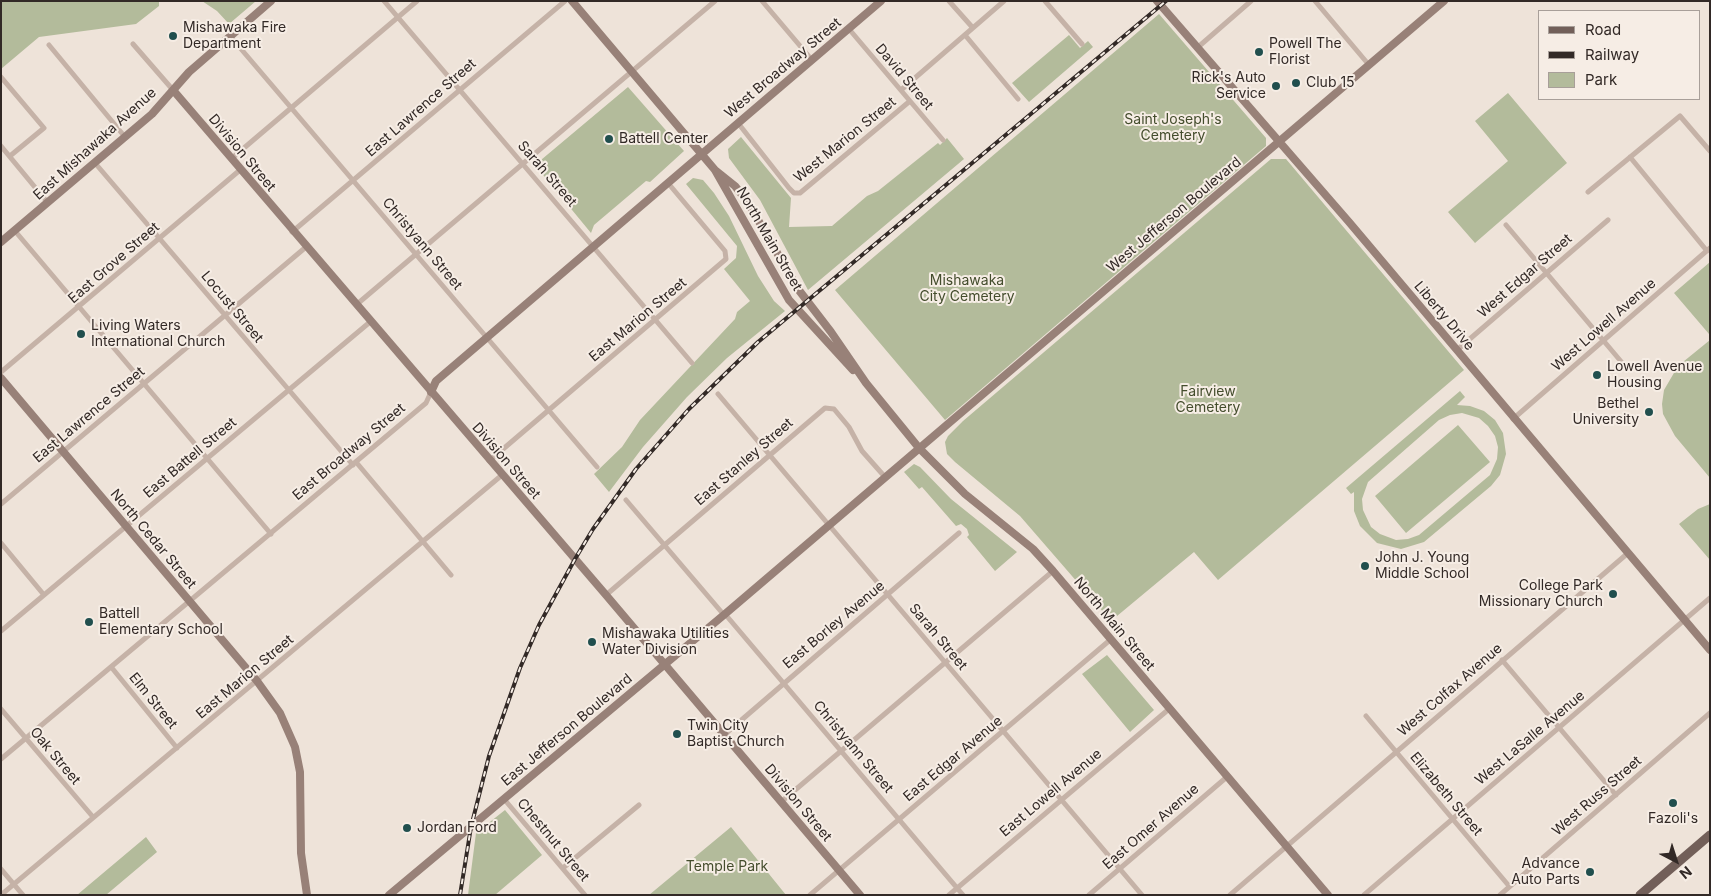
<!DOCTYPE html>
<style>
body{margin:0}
#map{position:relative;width:1711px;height:896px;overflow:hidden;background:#eee3d9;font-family:Inter,sans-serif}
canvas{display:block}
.frame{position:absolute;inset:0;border:2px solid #322926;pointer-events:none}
.legend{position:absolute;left:1538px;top:10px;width:162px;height:90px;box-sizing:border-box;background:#f6ede5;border:1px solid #a89f99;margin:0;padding:6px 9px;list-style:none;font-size:15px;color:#322926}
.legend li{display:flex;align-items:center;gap:10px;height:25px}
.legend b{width:25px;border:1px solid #a89f99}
.north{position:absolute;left:1651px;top:836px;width:50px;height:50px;-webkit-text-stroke:4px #f6ede5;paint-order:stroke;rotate:140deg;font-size:14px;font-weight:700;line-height:20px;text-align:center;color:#322926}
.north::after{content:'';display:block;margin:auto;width:18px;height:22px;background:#322926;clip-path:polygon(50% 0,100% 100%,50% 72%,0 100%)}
</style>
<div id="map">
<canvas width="1711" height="896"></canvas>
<div class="frame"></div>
<ul class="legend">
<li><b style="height:6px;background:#725f59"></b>Road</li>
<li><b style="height:6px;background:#322926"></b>Railway</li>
<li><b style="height:14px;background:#b3bb9b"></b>Park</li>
</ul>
<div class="north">N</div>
</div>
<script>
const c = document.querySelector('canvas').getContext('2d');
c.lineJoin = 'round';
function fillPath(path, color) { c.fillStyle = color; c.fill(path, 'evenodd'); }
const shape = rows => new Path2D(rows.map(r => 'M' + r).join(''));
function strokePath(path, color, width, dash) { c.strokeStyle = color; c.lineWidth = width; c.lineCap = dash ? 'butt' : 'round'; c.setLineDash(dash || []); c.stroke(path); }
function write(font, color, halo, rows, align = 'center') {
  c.font = font + ' Inter,sans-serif'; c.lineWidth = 4; c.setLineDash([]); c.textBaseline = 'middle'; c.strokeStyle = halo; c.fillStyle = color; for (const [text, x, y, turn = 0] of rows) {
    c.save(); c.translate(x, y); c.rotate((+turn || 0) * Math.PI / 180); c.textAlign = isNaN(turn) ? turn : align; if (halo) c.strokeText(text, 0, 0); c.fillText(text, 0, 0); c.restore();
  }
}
fillPath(shape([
 [1,1,159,1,159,6,136,24,39,37,1,69],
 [202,1,256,1,229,24,217,11],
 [1159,14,1266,138,1266,146,945,420,835,290],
 [1069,35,1080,48,1088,41,1093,47,1029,102,1012,83],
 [628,87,684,151,650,182,646,181,594,225,591,233,535,165],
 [1508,93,1567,163,1475,243,1448,212,1508,161,1475,121],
 [741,137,791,198,789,227,832,226,867,196,878,191,938,143,940,145,947,138,964,159,808,290,760,200,729,158,728,149],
 [1271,159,1286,159,1464,370,1218,580,1194,552,1111,621,1020,516,955,462,947,454,945,442,948,436,963,421],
 [693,178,703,180,714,193,729,216,758,276,774,301,785,311,727,358,687,397,643,447,609,492,594,474,622,447,640,420,735,319,737,312,750,301,724,269,736,258,737,246,686,184],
 [1710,262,1710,333,1709,334,1674,293],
 [1710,340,1710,478,1675,436,1663,414,1662,404,1664,390,1678,366],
 [1460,391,1465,397,1457,405,1470,406,1484,411,1495,420,1503,433,1506,454,1500,475,1491,486,1424,542,1401,549,1377,543,1360,526,1354,511,1354,492,1351,494,1346,488],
 [1462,413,1479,418,1488,426,1495,436,1498,447,1497,459,1490,475,1419,535,1408,539,1396,540,1380,534,1371,527,1363,510,1362,499,1368,482,1439,420,1450,415],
 [1458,425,1490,462,1406,533,1375,496],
 [914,464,920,467,951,499,1017,552,995,571,967,537,969,535,967,529,961,524,956,526,922,487,919,489,904,472],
 [1710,504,1710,560,1679,524,1698,509],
 [1107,655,1154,710,1130,732,1082,674],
 [505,810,542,855,495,895,468,895,476,833],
 [731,827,786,895,649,895],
 [146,837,157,852,106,895,77,895]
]), '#b3bb9b');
strokePath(shape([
 [384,1,692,363],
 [762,1,812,60],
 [949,1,973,28],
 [1045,1,1082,44],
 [1315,1,1369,65],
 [849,29,943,140],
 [965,35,1018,99],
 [230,36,597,467],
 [133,44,173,90],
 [49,45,125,137],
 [1197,48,1251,1],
 [1,77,44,128,10,156],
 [901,90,1004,1],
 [738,123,789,188,794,193,800,193,910,101],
 [1,146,48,203],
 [1630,157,1707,251],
 [231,159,417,1],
 [95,163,353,465],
 [1588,192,1680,116,1710,151],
 [1506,225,1624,365],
 [15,231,271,534],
 [292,232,565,1],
 [356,305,715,1],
 [1457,350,1608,220],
 [1,372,240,170],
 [718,394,1142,895],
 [1513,419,1710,248],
 [489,461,726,259,725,251,668,183],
 [356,462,451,575],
 [626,500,724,615],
 [1,504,306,247],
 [1,543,44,595],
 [606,595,825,408,834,409,849,427,862,451,885,477],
 [725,614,963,895],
 [1,631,370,322],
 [1502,660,1616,795],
 [112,668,177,748],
 [1,709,93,817],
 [1366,716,1509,886],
 [724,735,959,533],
 [1,759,426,403,431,392],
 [504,799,585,895],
 [781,802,1053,571],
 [563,868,639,805],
 [1,869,23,895],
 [1,895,502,475],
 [810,895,1110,640],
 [949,895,1169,709],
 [1089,895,1228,776],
 [1230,895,1628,553],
 [1364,895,1710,598],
 [1500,895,1710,713]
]), '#c5b2a7', 5);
strokePath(shape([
 [572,1,715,170,789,300,853,370],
 [1157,1,1349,222,1710,650],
 [173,90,606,595,860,895],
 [715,170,735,186,747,201,798,289,831,332,866,383,919,448,965,494,1033,549,1053,571,1328,895],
 [1,242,152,114,189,72,271,1],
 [1,378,257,681,280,713,295,747,300,772,301,853,307,895],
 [431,392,436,381,881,1],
 [389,895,725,614,1444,1]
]), '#988178', 8);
strokePath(shape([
 [1640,895,1710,835]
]), '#725f59', 9);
const rail = shape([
 [460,895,471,827,489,756,520,668,539,625,575,559,593,529,636,469,689,409,758,342,1166,1]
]);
strokePath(rail, '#322926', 4);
strokePath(rail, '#f6ede5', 2, [5.5]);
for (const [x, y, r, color] of [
 [173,36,5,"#214f4e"],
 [1259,52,5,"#214f4e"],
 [1296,83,5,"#214f4e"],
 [1276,86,5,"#214f4e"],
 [609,139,5,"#214f4e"],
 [81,334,5,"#214f4e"],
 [1597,375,5,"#214f4e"],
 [1649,412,5,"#214f4e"],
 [1365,566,5,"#214f4e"],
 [1613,594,5,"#214f4e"],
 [89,622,5,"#214f4e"],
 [592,642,5,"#214f4e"],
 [677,734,5,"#214f4e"],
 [1673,803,5,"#214f4e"],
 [407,828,5,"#214f4e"],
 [1590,872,5,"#214f4e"]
]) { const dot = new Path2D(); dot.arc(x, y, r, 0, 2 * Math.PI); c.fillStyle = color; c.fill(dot); strokePath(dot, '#f6ede5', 2); }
write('14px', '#322926', '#f6ede5', [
 ["Mishawaka Fire",183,28],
 ["Department",183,44],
 ["Powell The",1269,44],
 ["Florist",1269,60],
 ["Rick's Auto",1266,78,"right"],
 ["Service",1266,94,"right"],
 ["Club 15",1306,83],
 ["Battell Center",619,139],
 ["Living Waters",91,326],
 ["International Church",91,342],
 ["Lowell Avenue",1607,367],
 ["Housing",1607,383],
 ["Bethel",1639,404,"right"],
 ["University",1639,420,"right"],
 ["John J. Young",1375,558],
 ["Middle School",1375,574],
 ["College Park",1603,586,"right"],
 ["Missionary Church",1603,602,"right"],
 ["Battell",99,614],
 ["Elementary School",99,630],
 ["Mishawaka Utilities",602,634],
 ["Water Division",602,650],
 ["Twin City",687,726],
 ["Baptist Church",687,742],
 ["Fazoli's",1673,819,"center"],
 ["Jordan Ford",417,828],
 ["Advance",1580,864,"right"],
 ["Auto Parts",1580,880,"right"]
], 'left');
write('14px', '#322926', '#f6ede5', [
 ["West Broadway Street",783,68,-40],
 ["David Street",904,77,50],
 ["East Lawrence Street",421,108,-41],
 ["West Marion Street",845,140,-39],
 ["East Mishawaka Avenue",95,144,-42],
 ["Division Street",242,153,50],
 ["Sarah Street",547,174,49],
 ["West Jefferson Boulevard",1174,215,-40],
 ["North Main Street",769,239,60],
 ["Christyann Street",422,244,50],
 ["East Grove Street",114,263,-41],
 ["West Edgar Street",1525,276,-41],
 ["Locust Street",232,307,50],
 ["Liberty Drive",1444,316,50],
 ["East Marion Street",638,320,-40],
 ["West Lowell Avenue",1604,325,-41],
 ["East Lawrence Street",89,415,-40],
 ["East Broadway Street",349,452,-40],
 ["East Battell Street",190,458,-40],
 ["Division Street",506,461,49],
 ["East Stanley Street",744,462,-41],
 ["North Cedar Street",153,539,50],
 ["North Main Street",1114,624,50],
 ["East Borley Avenue",834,625,-40],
 ["Sarah Street",938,637,50],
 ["East Marion Street",245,677,-40],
 ["West Colfax Avenue",1450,690,-41],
 ["Elm Street",153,701,51],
 ["East Jefferson Boulevard",567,730,-40],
 ["West LaSalle Avenue",1530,738,-40],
 ["Christyann Street",853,747,50],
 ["Oak Street",55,756,50],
 ["East Edgar Avenue",953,759,-40],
 ["East Lowell Avenue",1051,793,-40],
 ["Elizabeth Street",1446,794,50],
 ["West Russ Street",1597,796,-41],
 ["Division Street",798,803,50],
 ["East Omer Avenue",1151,827,-41],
 ["Chestnut Street",553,840,50]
]);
write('14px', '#444d2d', '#f6ede5', [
 ["Saint Joseph's",1173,120],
 ["Cemetery",1173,136],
 ["Mishawaka",967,281],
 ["City Cemetery",967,297],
 ["Fairview",1208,392],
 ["Cemetery",1208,408],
 ["Temple Park",727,867]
]);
</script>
